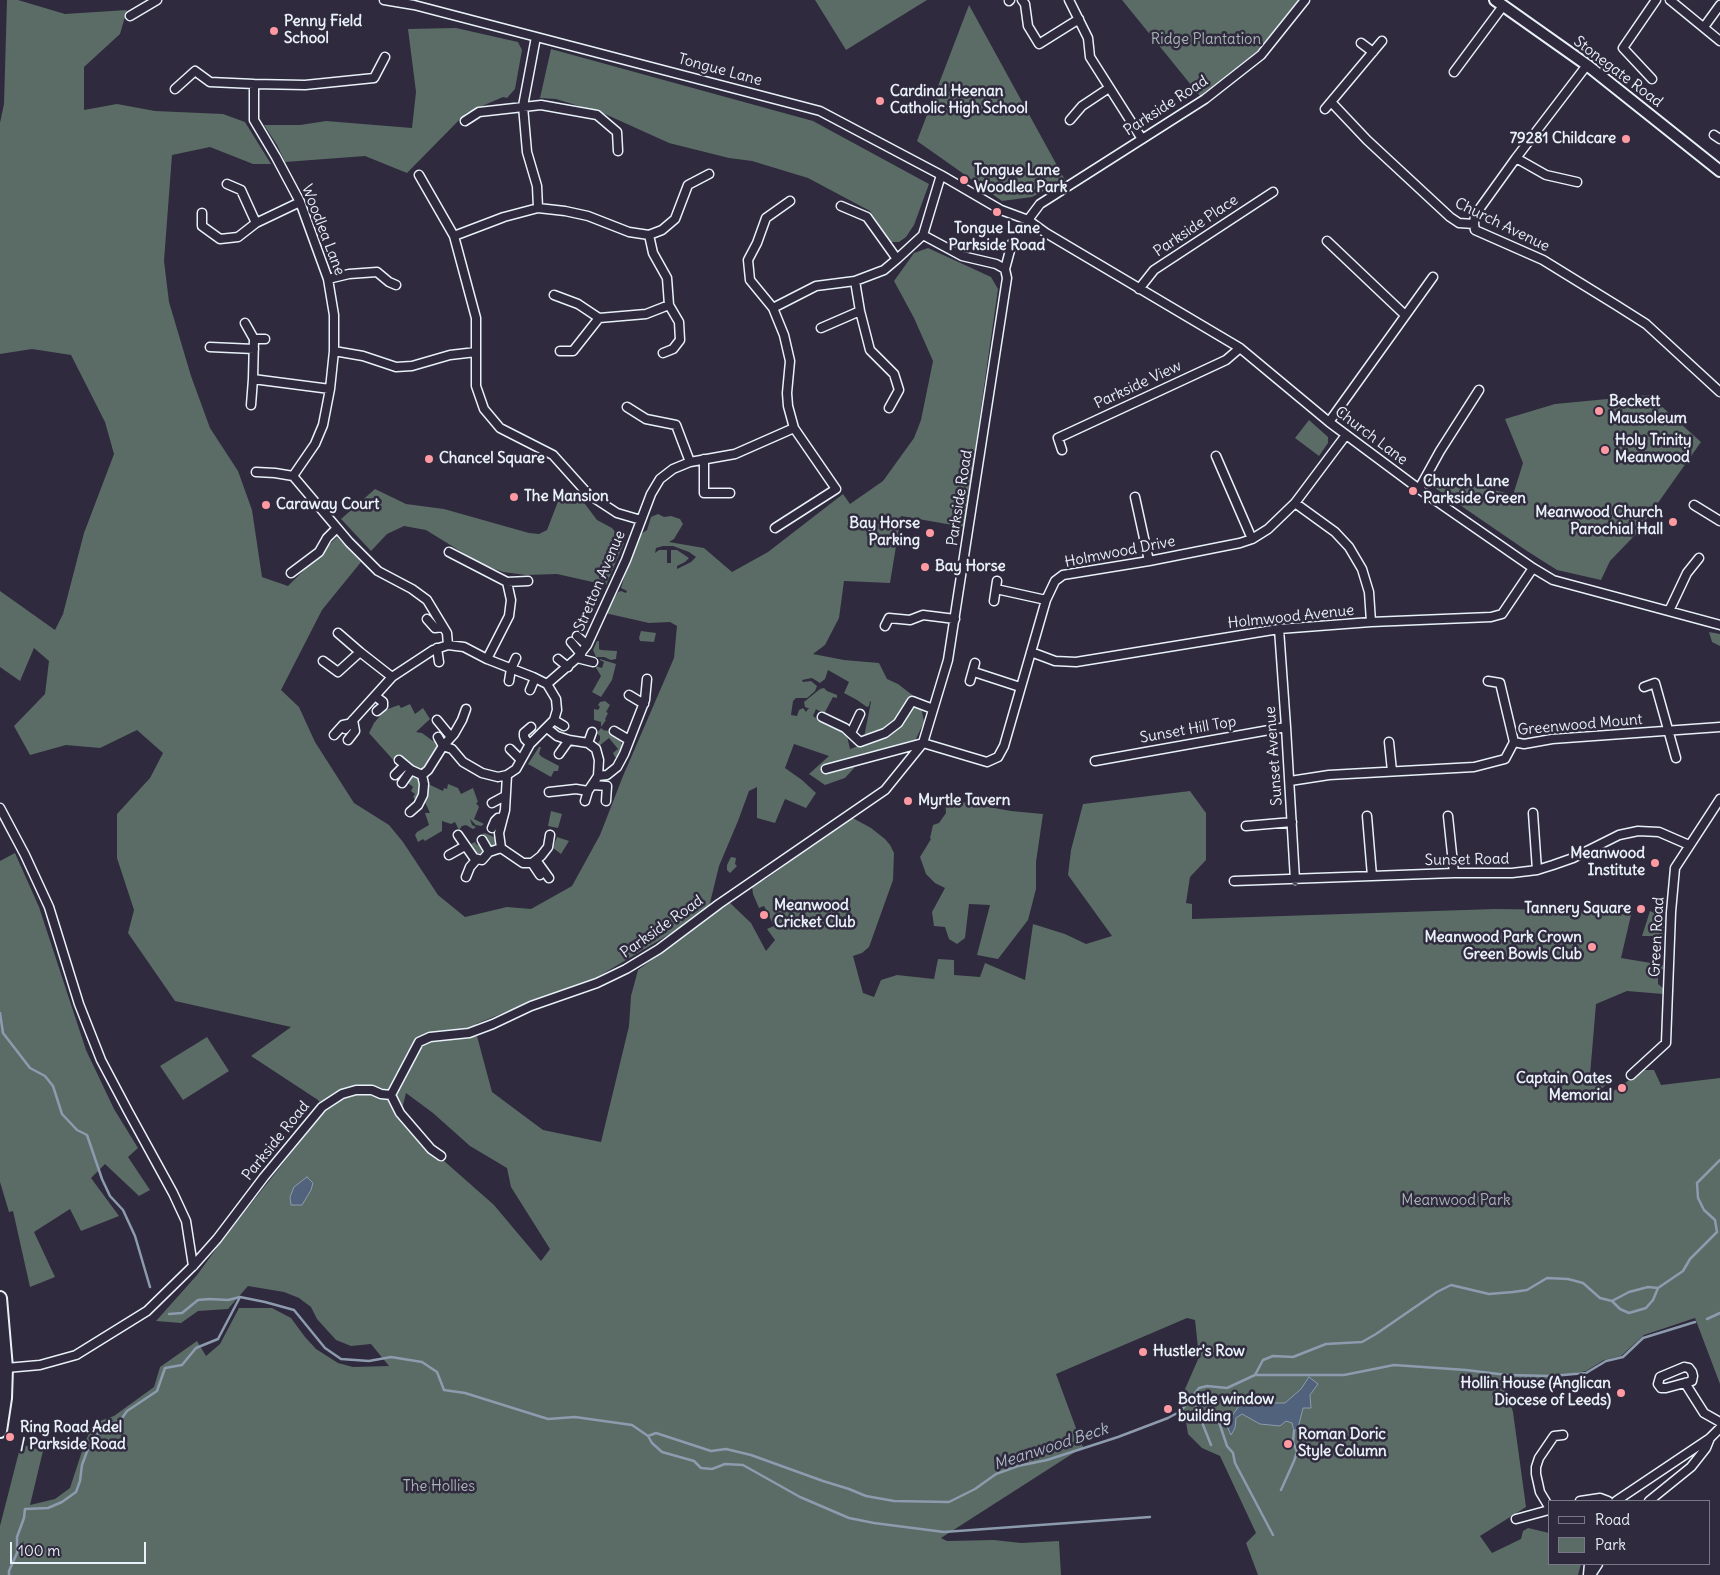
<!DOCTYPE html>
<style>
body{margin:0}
#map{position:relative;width:1720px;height:1575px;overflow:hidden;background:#2f2a3d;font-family:Delius,sans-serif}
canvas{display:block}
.legend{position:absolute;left:1548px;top:1500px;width:162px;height:65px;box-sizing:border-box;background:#2f2a3d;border:1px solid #797a88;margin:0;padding:6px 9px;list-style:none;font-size:15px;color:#e8f1f8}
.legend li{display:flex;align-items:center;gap:10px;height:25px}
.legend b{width:25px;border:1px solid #797a88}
.scale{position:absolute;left:10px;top:1542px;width:136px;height:22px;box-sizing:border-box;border:2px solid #e8f1f8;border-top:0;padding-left:6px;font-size:15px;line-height:18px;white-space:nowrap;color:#e8f1f8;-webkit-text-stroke:4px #2f2a3d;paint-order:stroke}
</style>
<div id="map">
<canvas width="1720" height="1575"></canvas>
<ul class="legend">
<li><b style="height:6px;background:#2f2a3d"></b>Road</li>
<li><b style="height:14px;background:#5a6c65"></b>Park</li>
</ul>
<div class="scale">100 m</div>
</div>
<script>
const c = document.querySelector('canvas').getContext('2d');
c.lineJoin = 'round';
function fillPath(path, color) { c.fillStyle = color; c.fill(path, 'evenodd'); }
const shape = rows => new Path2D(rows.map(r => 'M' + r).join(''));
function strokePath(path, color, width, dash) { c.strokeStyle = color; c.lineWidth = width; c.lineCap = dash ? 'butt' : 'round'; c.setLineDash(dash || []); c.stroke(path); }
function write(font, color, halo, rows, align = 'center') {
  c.font = font + ' Delius,sans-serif'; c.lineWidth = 5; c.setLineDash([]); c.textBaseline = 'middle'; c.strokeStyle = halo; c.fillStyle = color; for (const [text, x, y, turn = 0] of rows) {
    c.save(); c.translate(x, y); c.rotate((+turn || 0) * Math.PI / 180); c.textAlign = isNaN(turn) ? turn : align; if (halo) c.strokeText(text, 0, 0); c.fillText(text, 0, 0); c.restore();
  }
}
fillPath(shape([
 [7,0,18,0,65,14,127,10,120,34,84,67,84,110,117,104,155,111,223,114,245,122,271,164,253,164,210,147,172,155,164,261,169,302,191,376,210,428,238,471,252,510,262,577,288,586,337,537,361,562,322,610,281,690,299,707,315,742,354,803,389,825,403,842,438,895,465,917,507,907,531,909,572,886,600,835,623,776,674,658,677,626,670,622,649,623,605,613,618,592,621,591,626,593,627,591,621,588,636,538,639,539,641,534,647,530,651,517,658,514,664,517,671,516,680,519,683,524,674,539,669,542,704,548,732,572,768,552,843,494,850,504,883,481,914,438,921,420,933,361,914,318,894,281,914,253,928,248,991,277,998,289,964,527,901,516,890,583,844,581,839,618,825,645,813,654,844,660,879,663,887,679,898,684,920,701,924,722,915,741,893,752,865,760,853,757,855,767,845,778,825,785,809,774,829,756,794,744,785,768,802,780,816,793,806,808,785,799,775,823,757,818,757,787,749,791,738,821,719,866,709,907,680,928,594,979,540,998,476,1024,477,1036,492,1092,543,1130,601,1142,629,1026,631,996,638,970,729,902,751,923,766,951,775,940,767,929,774,926,764,906,759,908,753,894,752,886,766,879,851,817,871,828,885,839,890,845,894,853,893,880,869,947,862,953,853,956,863,993,874,997,881,980,897,975,934,979,938,959,954,960,954,975,980,977,985,963,1025,980,1033,924,1065,934,1086,944,1112,936,1068,875,1071,850,1083,804,1190,791,1206,813,1206,860,1190,877,1186,903,1192,904,1192,919,1495,909,1571,910,1631,915,1621,958,1663,965,1663,969,1658,974,1658,984,1663,988,1663,994,1627,991,1596,1004,1590,1075,1610,1081,1598,1092,1608,1095,1643,1070,1654,1070,1661,1085,1720,1078,1720,1384,1695,1318,1644,1335,1621,1356,1604,1360,1586,1371,1541,1380,1503,1380,1513,1412,1526,1507,1480,1536,1492,1553,1521,1539,1523,1531,1528,1528,1549,1533,1549,1564,1581,1564,1578,1575,1258,1575,1246,1543,1256,1533,1220,1456,1202,1448,1188,1434,1182,1396,1199,1357,1195,1320,1187,1318,1056,1374,1083,1447,941,1538,947,1541,994,1540,1021,1543,1059,1541,1061,1575,0,1575,0,1526,21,1444,43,1451,30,1505,55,1499,70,1488,85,1442,94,1423,114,1416,154,1387,160,1367,197,1341,206,1356,220,1344,239,1308,272,1308,291,1318,305,1337,316,1349,338,1363,353,1367,389,1366,371,1344,351,1346,336,1340,317,1319,311,1307,299,1298,284,1292,248,1286,228,1309,198,1311,181,1323,156,1321,197,1275,224,1238,325,1110,318,1100,251,1056,291,1027,175,1001,128,933,134,910,117,858,117,814,150,778,163,753,137,730,100,748,66,745,30,755,14,726,45,694,49,661,34,648,20,681,0,667,0,591,55,630,63,614,84,533,114,454,105,422,71,355,32,349,0,354,0,123,4,104],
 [663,546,673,546,689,552,696,557,691,562,677,569,677,566,685,562,689,558,677,550,671,550,671,563,667,563,667,550,659,550,655,553,656,548],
 [828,670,849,682,844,693,857,700,867,707,869,706,870,701,871,702,865,732,864,744,850,749,847,736,835,726,830,725,821,719,820,721,813,716,816,709,824,714,833,697,837,698,837,695,827,691,824,688,820,689,804,702,805,707,810,709,808,709,806,712,803,708,799,710,797,716,791,715,793,701,796,698,807,698,815,691,817,686,811,681,803,682,802,680,812,678,820,683,825,679],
 [406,1093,433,1113,470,1146,507,1168,511,1187,550,1249,541,1261,494,1205,443,1160,440,1162,400,1117],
 [815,0,927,0,846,50],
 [1122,0,1300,0,1256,52,1200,96],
 [969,5,1065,180,1032,197,1002,201,917,141],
 [456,28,518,42,522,50,515,89,507,98,503,97,466,113,407,173,365,156,285,162,277,145,264,125,300,125,326,121,412,128,416,92,408,29],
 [551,49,813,121,929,184,914,225,906,237,899,242,890,242,870,211,808,178,752,161,729,158,669,143,605,114,556,99,540,98],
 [1649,395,1701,442,1636,534,1610,561,1601,580,1557,570,1527,551,1435,488,1480,486,1513,495,1523,463,1505,419,1555,404],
 [1309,420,1328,437,1328,443,1319,456,1295,438],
 [375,489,406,504,444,509,529,533,539,534,547,530,559,499,564,493,570,491,576,492,597,520,612,528,624,543,606,585,557,574,526,575,503,572,481,564,426,530,404,526,387,534,371,551,341,519],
 [641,631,656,633,654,642,640,641,639,638],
 [1709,632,1720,634,1720,646,1712,642],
 [597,641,599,641,599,649,601,650,617,651,616,659,611,660,604,657,596,657,593,650],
 [600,659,616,664,612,680,601,697,592,692,601,676,595,666,602,668,604,662,600,660],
 [605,701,610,705,606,712,608,713,605,719,606,720,601,727,601,722,594,720,594,709,598,710,600,707,598,705,600,702],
 [410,704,415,714,423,708,430,719,416,732,422,733,433,741,437,742,438,749,426,768,415,768,407,762,395,762,369,733,374,723,385,710,399,705,401,708],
 [601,728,605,731,606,730,612,734,616,735,620,739,622,745,619,757,615,757,613,753,618,749,609,738,599,746,598,743,600,740,600,736,597,733],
 [539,747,541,747,539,754,542,757,559,766,558,771,554,771,551,777,528,764],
 [417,776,421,782,420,795,416,800,413,797,415,794,411,791,413,787,407,782,412,777],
 [428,784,443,791,444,788,447,789,448,784,458,788,461,794,473,788,478,802,476,803,479,807,474,819,484,824,481,826,476,825,470,819,472,825,476,827,473,829,466,825,462,826,459,830,455,822,451,824,442,821,442,831,425,841,423,839,418,842,415,835,417,832,429,825,425,813,430,813,424,800],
 [945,799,1011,811,1043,814,1036,862,1036,889,1028,920,998,959,977,955,990,905,969,904,965,938,957,944,949,939,945,927,934,926,932,912,945,888,935,883,926,874,920,857,931,839,930,838,933,825,939,823,946,813],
 [551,811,562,814,558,828,548,826],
 [484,833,497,838,496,846,493,848,490,845,483,834],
 [557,837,569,841,561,854,553,848],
 [475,842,477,845,480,843,485,852,478,854,474,853,469,845],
 [15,853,39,907,86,1050,114,1109,138,1148,128,1157,150,1190,139,1196,105,1164,91,1178,119,1216,81,1231,70,1209,34,1232,55,1277,30,1287,13,1211,9,1212,0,1182,0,861],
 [731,857,736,858,735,864,737,866,730,873,727,870,727,865],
 [1650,911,1665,918,1662,936,1642,936],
 [207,1037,229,1071,183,1100,160,1066]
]), '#5a6c65');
const water = shape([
 [307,1177,313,1183,311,1190,302,1205,291,1205,290,1197,294,1187,307,1177],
 [1309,1377,1318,1384,1310,1395,1311,1408,1303,1408,1298,1428,1294,1431,1292,1423,1286,1421,1280,1426,1260,1424,1242,1414,1236,1418,1235,1428,1231,1435,1226,1424,1242,1402,1251,1398,1259,1398,1266,1403,1285,1403,1301,1389,1309,1377]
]);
fillPath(water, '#51627c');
strokePath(water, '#8d9bae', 1);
strokePath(shape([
 [0,1013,3,1033,30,1068,45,1076,53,1086,62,1114,77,1130,87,1135,102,1179,110,1196,123,1210,135,1236,150,1287],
 [1612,1301,1620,1309,1629,1313,1646,1308,1653,1300,1658,1288],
 [169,1314,182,1313,198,1300,209,1299,228,1300,240,1297,265,1302,294,1310,325,1348,341,1359,369,1361,391,1357,422,1362,437,1372,444,1390,465,1393,548,1419,575,1417,632,1425,648,1436,656,1433,711,1451,726,1449,751,1455,823,1481,849,1489,866,1496,894,1501,949,1502,975,1489,996,1474,1018,1466,1047,1460,1118,1437,1168,1418,1181,1411,1199,1388,1207,1386,1227,1388,1255,1375,1263,1360,1273,1356,1293,1357,1326,1344,1362,1342,1376,1334,1437,1292,1451,1285,1489,1294,1513,1292,1527,1290,1547,1278,1568,1279,1583,1283,1600,1298,1612,1301,1629,1292,1648,1287,1658,1288,1683,1271,1690,1259,1717,1232,1715,1220,1704,1210,1698,1198,1697,1183,1720,1160],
 [1707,1319,1720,1313],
 [1255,1375,1344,1375,1394,1365,1466,1370,1507,1375,1552,1376,1586,1373,1606,1361,1623,1357,1643,1338,1695,1322],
 [1192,1396,1205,1403,1219,1422,1227,1446,1233,1453,1235,1463,1273,1535],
 [1192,1397,1211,1445],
 [648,1436,652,1443,662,1452,694,1461,701,1468,712,1469,725,1464,743,1465,800,1497,849,1518,874,1523,944,1532,1150,1517],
 [1281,1490,1294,1461,1297,1452,1293,1442,1294,1431],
 [9,1575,9,1571,17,1553,17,1537,24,1518,25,1509,48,1508,62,1502,76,1492,80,1481,82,1465,89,1446,104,1425,120,1421,127,1411,157,1391,165,1368,182,1365,196,1348,218,1339,240,1297]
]), '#8d9bae', 2.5);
const minor = shape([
 [384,0,414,5,820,111,941,175,1001,210,1028,220,1046,233,1240,348,1329,422,1419,489,1533,568,1553,580,1720,625],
 [1022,0,1025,4,1028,26,1039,44,1079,19],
 [1069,0,1088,38,1090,57,1142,139],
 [1670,0,1720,41],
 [1009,1,1010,0],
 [130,16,157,0],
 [1704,27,1720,5],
 [536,37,523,106,527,152,537,186,538,208],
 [1361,43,1373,52],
 [1454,72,1503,6],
 [1652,79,1623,48,1656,0],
 [254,84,254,120,276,157,300,202,328,279,334,315,334,351,330,389,323,425,315,444,293,476],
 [175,89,195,71,210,82,254,84,305,85,374,78,385,57],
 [1332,103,1367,140,1450,217,1459,223,1474,224,1475,230,1543,260,1616,305,1646,324,1720,392],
 [1325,109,1382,41],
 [1070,120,1082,106,1109,88],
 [465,121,479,112,541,105,597,115,617,132,618,151],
 [1714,135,1720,139],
 [1516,158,1546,175,1577,182],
 [419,175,454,236,476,318,476,386,484,409,500,428,553,455,588,494,617,513,641,520],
 [227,184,241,190,256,223],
 [841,206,867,217,897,259],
 [202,213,202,226,220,239,238,237,256,223,300,202],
 [1028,220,1040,204,1205,99,1261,55,1305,0],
 [1474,224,1475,215,1516,158,1587,65],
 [649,235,653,253,667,278,669,305,679,322,680,340,673,349,663,353],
 [454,236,504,217,538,208,565,211,588,216,629,232,649,235,662,230,675,219,688,185,709,174],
 [1327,241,1405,315],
 [1005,269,1012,243],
 [328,279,349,274,377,272,389,282,396,285],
 [855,281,860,311,870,350,894,374,899,390,889,408],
 [1139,289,1154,270,1273,192],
 [554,295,578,304,599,318],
 [773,308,750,280,748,260,757,243,766,218,790,201],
 [245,323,254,339,253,379],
 [821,328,860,311],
 [254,339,265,339],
 [210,347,254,349],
 [334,351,363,356,396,367,412,366,450,355,476,352],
 [560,351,573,351,599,318,646,314,669,305],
 [251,405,253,379,330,389],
 [627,407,646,419,676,425,690,462],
 [1329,422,1433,277],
 [1062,450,1058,438,1226,360,1240,348],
 [1216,456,1252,539],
 [704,459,704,493,730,493],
 [256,472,275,473,293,476],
 [293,476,349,542,378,571,412,589,427,600,447,633,448,645],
 [1419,489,1440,451,1479,390],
 [1135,497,1149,561],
 [1295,503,1335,532,1349,547,1362,569,1369,592,1371,622],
 [1694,505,1720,521],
 [775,528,836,489,794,428,788,406,787,393,790,361,784,335,773,308,816,286,855,281,884,270,897,259,923,235,941,175],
 [449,552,507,582,511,600,509,616,487,659],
 [291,573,319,552,327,538,337,528],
 [507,582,528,581],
 [996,589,1046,600],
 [994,601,997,581],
 [1669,611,1687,573,1699,558],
 [427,619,435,628,443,627],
 [885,626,889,618,910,620,923,615,955,619],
 [1279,629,1286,727,1295,880],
 [338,633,360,652],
 [577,636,587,645],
 [571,642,581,654],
 [437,648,439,662],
 [1031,652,1055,661,1076,662,1279,629,1371,622,1491,617,1502,614,1533,568],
 [577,658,593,662],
 [558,659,568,667],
 [323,661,338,672,360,652,392,677],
 [974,672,1020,687],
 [509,681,511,669,516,658],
 [970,681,975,663],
 [1488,681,1500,683,1514,742],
 [1644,687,1655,683,1676,758],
 [530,690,535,678],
 [629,695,644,704],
 [375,696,383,702,383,706,377,711],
 [822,717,845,728,860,742,885,733,898,723,912,701,933,709],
 [437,720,451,737],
 [554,720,564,726],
 [547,728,557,736,569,740,588,743,596,749,599,760,598,776,588,791,585,801],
 [345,729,392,677,433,650,448,645,464,647,487,659,533,677,547,684],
 [614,731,629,740],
 [851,733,860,714],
 [334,735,343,725,348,724],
 [438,737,443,746,454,734,462,720,466,709],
 [348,740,355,731,353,720],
 [1389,742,1392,771],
 [588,743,592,732],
 [530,744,525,739,524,736,524,733,531,727],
 [510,749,521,760],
 [559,754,569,740],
 [399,760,411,770,422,775,424,784,423,795,418,805,410,812],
 [1095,761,1286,727],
 [826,769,923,743,987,762,998,757,1004,746,1046,600,1055,581,1063,575,1149,561,1240,543,1252,539,1268,529,1295,503,1346,435],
 [395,775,405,765],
 [422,775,428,770,443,746,452,749,463,762,482,773,498,777,507,775,516,769,530,744,554,720,557,710,556,699,547,684,577,658,587,645,626,560,651,494,660,479,673,469,690,462,735,454,794,428],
 [598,776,607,775,617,767,624,754,645,700,647,679],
 [1290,781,1329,775,1474,767,1505,759,1514,742,1524,744,1552,739,1720,727],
 [402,783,411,770],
 [593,785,607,786,606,801],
 [549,792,576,789,588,791],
 [492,803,505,796],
 [0,808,25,855,49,907,79,1004,101,1060,128,1111,173,1193,186,1221,193,1266],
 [1533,813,1537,870],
 [1367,816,1372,876],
 [1448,816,1454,873],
 [1246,826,1292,822],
 [492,828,495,821,498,818,503,817],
 [458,835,474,858,482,860,489,852,501,848,523,863,532,863,541,856,548,847,550,835],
 [482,840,489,852],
 [501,848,499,833,505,810,507,775],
 [449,855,465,846],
 [536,860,549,878],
 [532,863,540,875],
 [466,877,470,867,477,859],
 [1234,881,1454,873,1512,873,1537,870,1553,865,1573,858,1619,835,1638,831,1659,832,1689,845],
 [1631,1075,1666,1043,1671,912,1675,868,1720,799],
 [391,1095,419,1042,430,1037,469,1033,493,1024,531,1006,597,983,626,969,659,949,719,904,885,790,923,743,948,660,1007,278,1005,269,996,264,962,256,923,235],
 [391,1095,400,1113,431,1149,441,1156],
 [1684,1367,1689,1368,1692,1372,1693,1376,1692,1381,1666,1388,1661,1388,1658,1384,1660,1377,1684,1367],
 [6,1368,40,1365,76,1355,147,1311,193,1266,217,1239,264,1177,322,1107,342,1094,356,1090,372,1090,381,1094,391,1095],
 [1685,1383,1704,1413,1720,1422],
 [1580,1501,1600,1498,1608,1501],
 [1616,1501,1710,1438,1720,1428],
 [1649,1501,1691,1467,1706,1448,1710,1438],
 [1549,1507,1540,1492,1536,1474,1536,1467,1539,1458,1554,1436,1563,1435],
 [1516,1519,1549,1510],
 [1588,1575,1589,1564],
 [1591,1575,1598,1564]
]);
const secondary = shape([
 [1495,0,1587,65,1720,171]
]);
const trunk = shape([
 [0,1298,6,1368,5,1398,0,1431]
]);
strokePath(minor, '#e8f1f8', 11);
strokePath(secondary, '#e8f1f8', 14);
strokePath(trunk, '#e8f1f8', 16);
strokePath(minor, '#2f2a3d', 8);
strokePath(secondary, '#2f2a3d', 10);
strokePath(trunk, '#2f2a3d', 12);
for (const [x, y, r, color] of [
 [274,31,5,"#ff9aa2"],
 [880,101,5,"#ff9aa2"],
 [1626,139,5,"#ff9aa2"],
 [964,180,5,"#ff9aa2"],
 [997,212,5,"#ff9aa2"],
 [1599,411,5,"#ff9aa2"],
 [1605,450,5,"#ff9aa2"],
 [429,459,5,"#ff9aa2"],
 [1413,491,5,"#ff9aa2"],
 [514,497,5,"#ff9aa2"],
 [266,505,5,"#ff9aa2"],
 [1673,522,5,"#ff9aa2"],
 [930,533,5,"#ff9aa2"],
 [925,567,5,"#ff9aa2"],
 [908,801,5,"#ff9aa2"],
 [1655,863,5,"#ff9aa2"],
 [1641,909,5,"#ff9aa2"],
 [764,915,5,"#ff9aa2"],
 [1592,947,5,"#ff9aa2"],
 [1622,1088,5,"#ff9aa2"],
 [1143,1352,5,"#ff9aa2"],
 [1621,1393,5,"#ff9aa2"],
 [1168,1409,5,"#ff9aa2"],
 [10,1437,5,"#ff9aa2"],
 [1288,1444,5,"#ff9aa2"]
]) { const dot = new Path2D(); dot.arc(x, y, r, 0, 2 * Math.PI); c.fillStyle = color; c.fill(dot); strokePath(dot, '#2f2a3d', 2); }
write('bold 15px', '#e8f1f8', '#2f2a3d', [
 ["Penny Field",284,22],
 ["School",284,39],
 ["Cardinal Heenan",890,92],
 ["Catholic High School",890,109],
 ["79281 Childcare",1616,139,"right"],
 ["Tongue Lane",974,171],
 ["Woodlea Park",974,188],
 ["Tongue Lane",997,229,"center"],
 ["Parkside Road",997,246,"center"],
 ["Beckett",1609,402],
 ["Mausoleum",1609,419],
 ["Holy Trinity",1615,441],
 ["Meanwood",1615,458],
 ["Chancel Square",439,459],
 ["Church Lane",1423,482],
 ["Parkside Green",1423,499],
 ["The Mansion",524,497],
 ["Caraway Court",276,505],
 ["Meanwood Church",1663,513,"right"],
 ["Parochial Hall",1663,530,"right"],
 ["Bay Horse",920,524,"right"],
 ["Parking",920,541,"right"],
 ["Bay Horse",935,567],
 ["Myrtle Tavern",918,801],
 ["Meanwood",1645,854,"right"],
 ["Institute",1645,871,"right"],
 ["Meanwood",774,906],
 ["Cricket Club",774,923],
 ["Tannery Square",1631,909,"right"],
 ["Meanwood Park Crown",1582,938,"right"],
 ["Green Bowls Club",1582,955,"right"],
 ["Captain Oates",1612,1079,"right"],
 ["Memorial",1612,1096,"right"],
 ["Hustler's Row",1153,1352],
 ["Hollin House (Anglican",1611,1384,"right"],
 ["Diocese of Leeds)",1611,1401,"right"],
 ["Bottle window",1178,1400],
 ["building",1178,1417],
 ["Ring Road Adel",20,1428],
 ["/ Parkside Road",20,1445],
 ["Roman Doric",1298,1435],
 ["Style Column",1298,1452]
], 'left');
write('15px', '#a8b5b6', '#2f2a3d', [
 ["Ridge Plantation",1206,40],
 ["Meanwood Park",1456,1201],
 ["The Hollies",439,1487]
]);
write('15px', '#e8f1f8', '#2f2a3d', [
 ["Tongue Lane",720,70,15],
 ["Stonegate Road",1618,72,37],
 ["Parkside Road",1166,106,-33],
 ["Church Avenue",1502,225,26],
 ["Parkside Place",1196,226,-34],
 ["Woodlea Lane",323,230,69],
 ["Parkside View",1138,385,-25],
 ["Church Lane",1371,436,37],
 ["Parkside Road",960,498,-81],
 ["Holmwood Drive",1120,552,-11],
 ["Stretton Avenue",600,581,-67],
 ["Holmwood Avenue",1291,617,-6],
 ["Greenwood Mount",1580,725,-5],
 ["Sunset Hill Top",1188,730,-10],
 ["Sunset Avenue",1274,756,-94],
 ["Sunset Road",1467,860,-1],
 ["Parkside Road",662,927,-35],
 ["Green Road",1657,937,-87],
 ["Parkside Road",276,1141,-51]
]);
write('italic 16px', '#acb8c6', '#2f2a3d', [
 ["Meanwood Beck",1051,1447,-18]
]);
</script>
